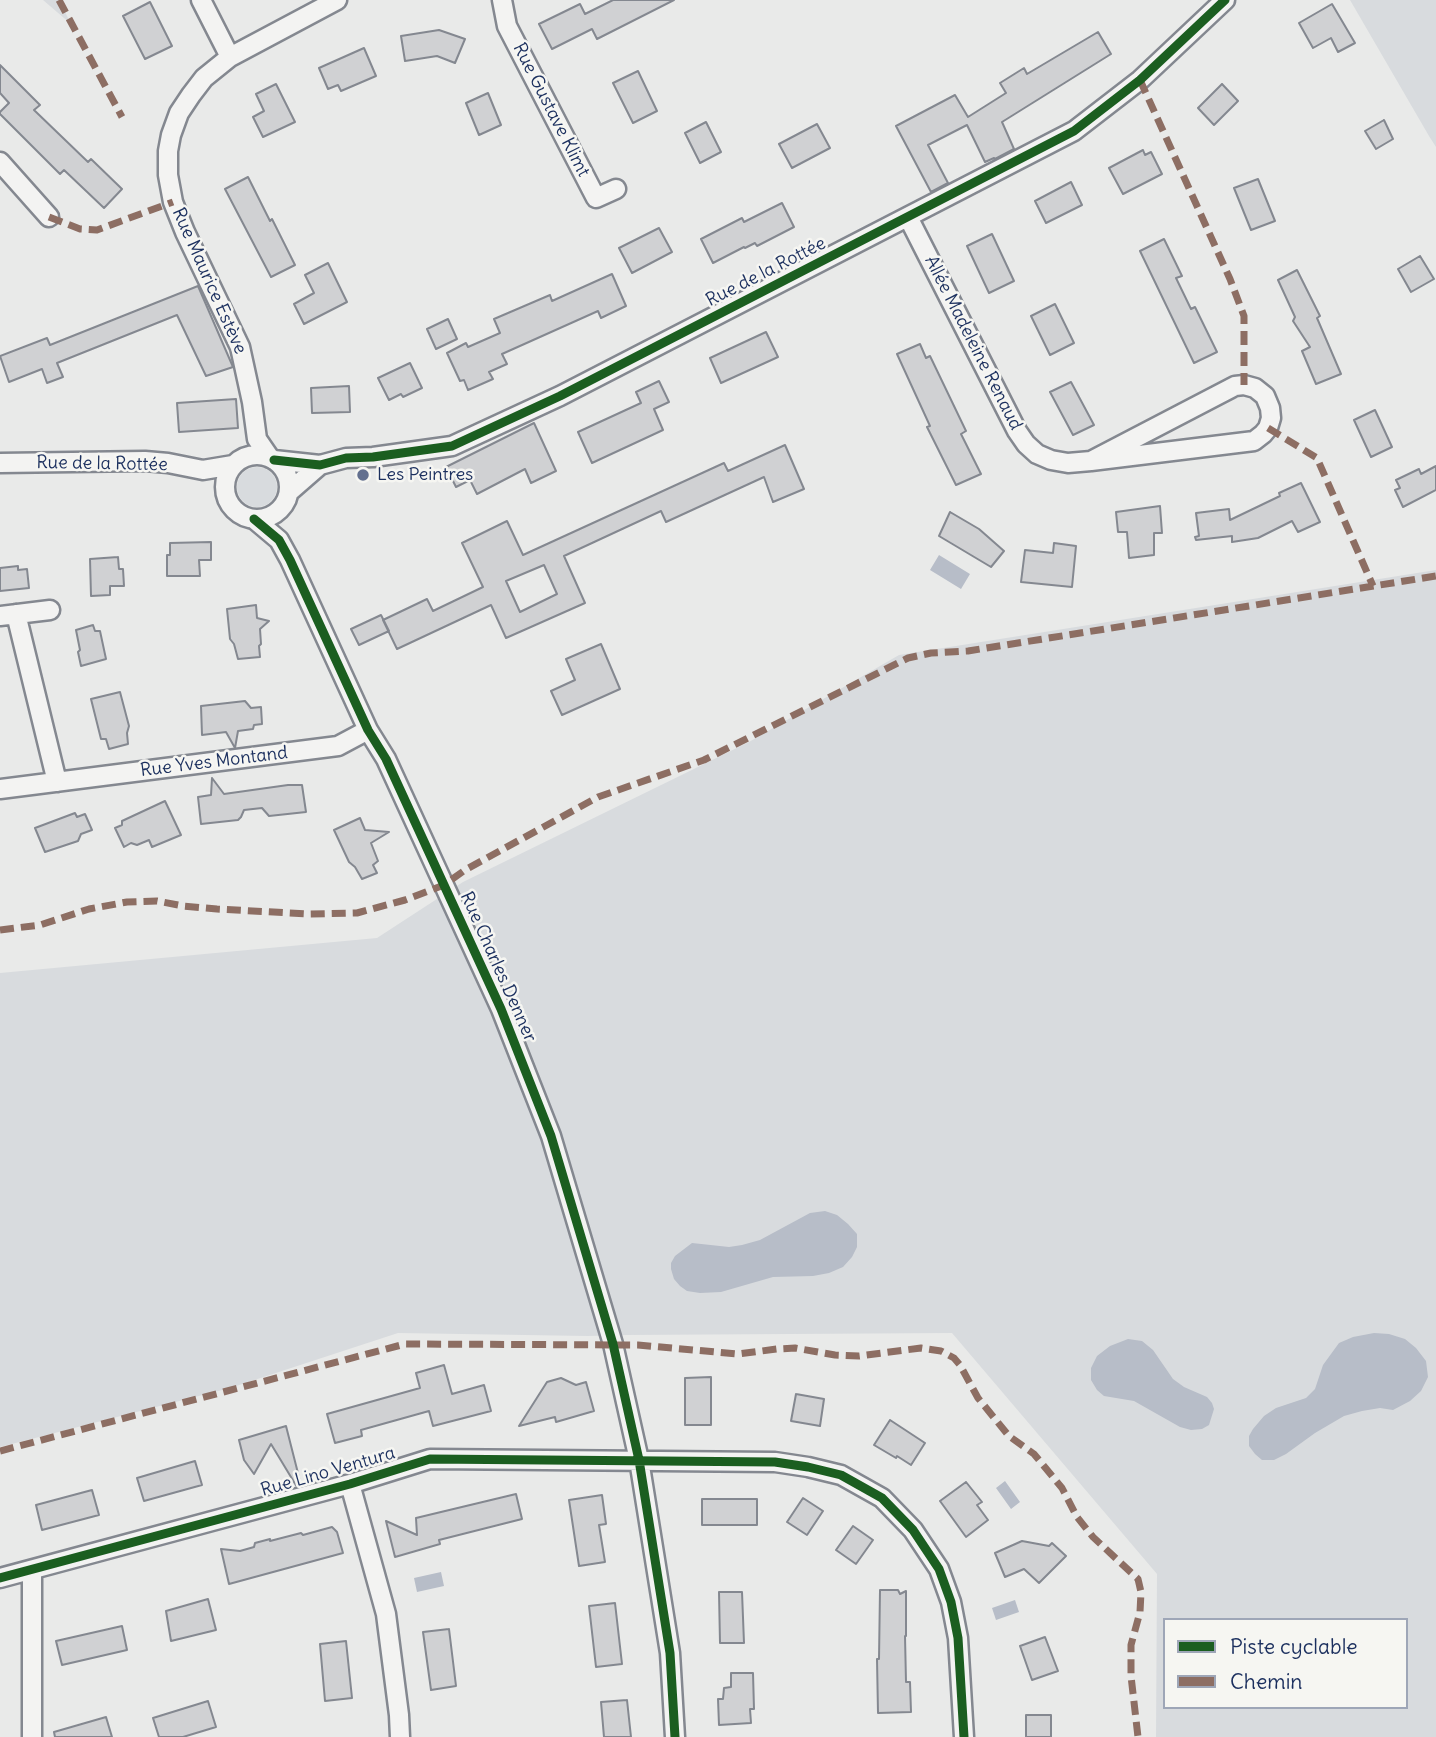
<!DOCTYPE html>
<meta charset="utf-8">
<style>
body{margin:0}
#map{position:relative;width:1436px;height:1737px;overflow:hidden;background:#e9eae9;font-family:Delius,sans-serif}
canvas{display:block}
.legend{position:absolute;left:1163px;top:1618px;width:245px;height:91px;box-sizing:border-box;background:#f6f6f2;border:2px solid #9ea6b7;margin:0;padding:9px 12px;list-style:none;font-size:21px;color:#1b2f5e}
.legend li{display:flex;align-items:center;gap:14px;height:35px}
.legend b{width:35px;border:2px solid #9ea6b7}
</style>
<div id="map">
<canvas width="1436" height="1737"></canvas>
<ul class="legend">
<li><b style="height:9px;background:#1b5e20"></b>Piste cyclable</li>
<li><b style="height:9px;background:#8d6e63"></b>Chemin</li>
</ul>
</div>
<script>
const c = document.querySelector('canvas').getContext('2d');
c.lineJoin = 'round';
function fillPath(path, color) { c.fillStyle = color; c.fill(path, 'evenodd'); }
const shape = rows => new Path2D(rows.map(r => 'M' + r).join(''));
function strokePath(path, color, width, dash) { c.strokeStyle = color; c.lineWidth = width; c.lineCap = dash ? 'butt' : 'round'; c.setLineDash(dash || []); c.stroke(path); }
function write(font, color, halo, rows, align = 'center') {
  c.font = font + ' Delius,sans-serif'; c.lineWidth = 5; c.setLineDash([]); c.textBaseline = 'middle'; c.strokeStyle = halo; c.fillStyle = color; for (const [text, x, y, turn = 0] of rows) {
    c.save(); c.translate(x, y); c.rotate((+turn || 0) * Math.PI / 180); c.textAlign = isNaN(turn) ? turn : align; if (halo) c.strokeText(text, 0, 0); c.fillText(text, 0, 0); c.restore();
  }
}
fillPath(shape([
 [43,0,59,0,71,24],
 [1350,0,1436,0,1436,147,1429,136],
 '237 487a20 20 0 1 1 40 0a20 20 0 1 1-40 0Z',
 [1436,570,1436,1737,1156,1737,1157,1574,952,1333,627,1335,588,1336,398,1333,230,1388,0,1447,0,973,377,938,463,882,749,742,899,655],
 [1165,1620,1406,1620,1406,1707,1165,1707]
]), '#d8dbde');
fillPath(shape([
 [939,555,970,574,961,589,930,570],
 [825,1211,837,1215,848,1224,857,1234,857,1247,852,1257,843,1267,829,1273,813,1276,773,1277,721,1292,700,1293,687,1291,680,1286,674,1279,671,1269,671,1263,675,1256,692,1243,729,1247,742,1245,760,1240,810,1213],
 [1374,1333,1389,1334,1405,1339,1416,1348,1426,1361,1428,1377,1421,1391,1410,1401,1393,1410,1380,1408,1362,1411,1344,1416,1315,1433,1286,1454,1274,1460,1262,1460,1255,1454,1249,1446,1249,1436,1253,1429,1264,1416,1276,1408,1306,1398,1315,1389,1323,1365,1339,1343,1353,1337],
 [1128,1339,1142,1341,1153,1350,1173,1379,1184,1387,1207,1397,1212,1403,1214,1409,1209,1425,1202,1429,1191,1430,1180,1427,1134,1401,1104,1396,1097,1390,1091,1380,1091,1368,1097,1356,1110,1346],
 [1005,1481,1020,1502,1011,1509,996,1488],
 [441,1572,444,1586,417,1592,414,1578],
 [1015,1600,1019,1612,996,1620,992,1608]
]), '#b7bdc8');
const building = shape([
 [613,0,674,0,597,39,592,29,552,49,539,24,580,4,585,14,613,0],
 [150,2,172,46,145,59,123,16,150,2],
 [1332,4,1355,43,1338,52,1331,38,1313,48,1299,23,1332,4],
 [439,30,465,39,455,63,437,56,405,61,401,36,439,30],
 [1098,32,1111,54,1002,122,1014,149,995,159,994,158,985,162,967,125,928,145,948,183,931,192,896,126,955,95,968,117,1006,93,1000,83,1024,68,1027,74,1098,32],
 [364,48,376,76,341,91,338,85,328,89,319,68,364,48],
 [0,65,40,105,34,110,88,162,91,159,122,189,104,208,64,170,60,174,0,114,0,112,9,103,0,93,0,65],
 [638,71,657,111,633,123,613,83,638,71],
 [276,84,295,122,263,137,253,117,264,111,256,94,276,84],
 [1222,84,1238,101,1214,125,1198,108,1222,84],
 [488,93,501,125,479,135,466,103,488,93],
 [1384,120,1393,139,1376,149,1365,131,1384,120],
 [706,122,721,152,700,163,685,133,706,122],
 [817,124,830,148,792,168,779,144,817,124],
 [1143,150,1145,155,1151,152,1162,174,1123,194,1109,168,1143,150],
 [248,177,270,221,272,219,295,265,271,277,225,189,248,177],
 [1258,179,1275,221,1251,230,1234,188,1258,179],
 [1071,182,1082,205,1046,223,1035,201,1071,182],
 [782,203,794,227,757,246,755,243,745,248,744,247,713,263,701,239,742,218,744,222,782,203],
 [659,228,672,252,632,273,619,248,659,228],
 [992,234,1014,281,989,293,967,246,992,234],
 [1164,239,1182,276,1176,278,1191,309,1195,307,1217,352,1194,363,1140,251,1164,239],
 [1420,256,1434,279,1411,292,1398,269,1420,256],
 [328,263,347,302,304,324,294,304,314,293,305,275,328,263],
 [1297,270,1320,316,1317,318,1341,374,1316,384,1302,351,1310,347,1293,321,1295,317,1278,280,1297,270],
 [612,274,626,306,601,318,598,311,502,354,507,364,489,372,493,379,468,390,464,380,460,381,447,353,466,343,468,347,500,333,494,319,550,295,552,301,612,274],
 [198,286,233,367,206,376,177,315,57,363,63,377,47,383,42,369,9,382,0,356,47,338,50,345,198,286],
 [1055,304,1074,343,1050,355,1031,316,1055,304],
 [448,319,457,339,436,349,427,329,448,319],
 [766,332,778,357,721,383,710,358,766,332],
 [920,344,926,358,930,356,966,431,961,434,981,474,956,485,927,427,930,426,897,354,920,344],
 [410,363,422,388,403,397,401,394,389,400,378,378,410,363],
 [659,381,669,402,654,409,663,430,592,463,578,432,641,403,636,392,659,381],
 [1071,382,1094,425,1073,435,1050,392,1071,382],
 [349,386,350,412,312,413,311,388,349,386],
 [236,399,238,428,179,432,177,403,236,399],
 [1375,410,1392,447,1371,457,1354,420,1375,410],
 [534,423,556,471,531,483,525,469,477,494,470,480,456,487,446,467,534,423],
 [785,445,804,489,773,502,764,477,666,522,661,511,564,556,585,603,506,638,491,605,397,649,383,620,427,599,433,611,483,587,462,543,507,521,523,555,724,463,728,471,785,445],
 [544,565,557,594,520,612,506,581,544,565],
 [1436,466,1436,490,1403,507,1395,490,1400,488,1396,480,1419,469,1421,474,1436,466],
 [1301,483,1320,522,1298,532,1292,521,1258,538,1232,542,1232,536,1196,540,1195,537,1199,536,1196,513,1229,509,1230,520,1280,496,1279,493,1301,483],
 [1160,506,1162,533,1154,533,1154,555,1129,558,1127,532,1118,532,1116,512,1160,506],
 [950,512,979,529,1004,551,991,567,939,536,950,512],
 [211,542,211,560,199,560,200,576,167,576,167,555,170,555,170,543,211,542],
 [1054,543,1076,546,1072,587,1021,582,1025,550,1053,553,1054,543],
 [118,557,119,569,123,569,124,586,110,586,110,595,91,596,90,559,118,557],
 [18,566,18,570,27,569,29,588,0,591,0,568,18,566],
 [256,605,257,618,269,621,260,629,261,644,259,646,260,657,238,659,234,644,230,639,227,609,256,605],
 [381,615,389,631,359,645,351,629,381,615],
 [93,625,95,631,100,631,106,659,81,666,78,652,80,650,76,630,93,625],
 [601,644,620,689,562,715,551,691,575,680,566,659,601,644],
 [120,692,129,726,127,733,128,744,109,749,106,739,101,739,91,699,120,692],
 [245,701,251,708,261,707,262,724,254,725,253,729,238,731,235,748,226,732,202,735,201,706,245,701],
 [212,778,224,794,288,785,302,785,306,812,269,816,262,808,244,810,241,817,238,820,201,824,198,797,211,795,212,778],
 [165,801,181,835,152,847,149,840,137,845,131,843,124,847,115,828,122,825,122,821,165,801],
 [75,813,77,817,85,814,92,830,81,834,78,841,45,852,35,828,75,813],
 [360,818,365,830,389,832,371,843,378,861,373,865,377,873,362,879,355,867,349,862,334,830,360,818],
 [444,1365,452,1394,484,1385,491,1411,433,1426,429,1411,361,1430,362,1436,335,1443,327,1414,420,1388,416,1373,444,1365],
 [711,1377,711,1425,685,1425,685,1378,711,1377],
 [561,1378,576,1385,586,1382,594,1411,556,1422,555,1417,519,1426,547,1382,561,1378],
 [796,1394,824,1399,820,1426,791,1421,796,1394],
 [890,1420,925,1443,911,1465,897,1456,896,1458,874,1445,890,1420],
 [286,1426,301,1485,297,1487,271,1444,254,1474,244,1460,239,1440,286,1426],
 [195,1461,202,1485,144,1501,137,1478,195,1461],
 [966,1482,982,1502,977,1505,988,1520,966,1537,940,1501,966,1482],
 [92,1490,99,1515,42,1530,36,1505,92,1490],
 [516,1494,522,1519,439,1540,440,1544,395,1557,386,1521,417,1535,416,1518,516,1494],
 [602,1495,606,1524,599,1525,605,1562,579,1566,569,1500,602,1495],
 [803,1498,823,1511,807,1535,787,1522,803,1498],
 [702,1499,757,1499,757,1525,702,1525,702,1499],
 [853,1526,873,1540,856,1564,836,1550,853,1526],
 [332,1527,337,1532,343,1553,229,1584,221,1549,240,1551,254,1547,255,1543,270,1539,270,1541,301,1533,303,1535,332,1527],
 [1022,1541,1049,1546,1052,1543,1066,1556,1039,1583,1024,1569,1005,1577,995,1553,1022,1541],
 [880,1590,898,1590,900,1594,906,1591,906,1636,905,1636,906,1682,910,1682,911,1712,878,1713,877,1659,879,1659,880,1590],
 [719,1592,742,1592,744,1643,720,1643,719,1592],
 [208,1599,216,1630,171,1641,166,1611,208,1599],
 [615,1603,622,1664,596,1667,589,1606,615,1603],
 [122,1626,127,1650,62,1665,56,1641,122,1626],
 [449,1629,456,1686,431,1690,423,1632,449,1629],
 [1045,1637,1058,1671,1032,1680,1020,1646,1045,1637],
 [346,1641,352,1698,325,1701,320,1644,346,1641],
 [731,1673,753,1673,754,1709,750,1709,751,1723,719,1725,718,1699,723,1699,724,1688,731,1687,731,1673],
 [627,1700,631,1737,604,1737,601,1702,627,1700],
 [208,1701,216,1727,183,1737,159,1737,153,1718,208,1701],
 [1026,1715,1051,1715,1051,1737,1026,1737,1026,1715],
 [106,1717,112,1737,55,1737,54,1732,106,1717]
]);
fillPath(building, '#d0d1d3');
strokePath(building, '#848890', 2);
const street = shape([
 [201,0,230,57],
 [502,0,507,26,596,198,616,189],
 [0,162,49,217],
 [908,217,1017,431,1026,444,1037,454,1051,460,1068,463,1091,461,1235,386,1244,385,1255,388,1265,396,1270,408,1271,418,1268,428,1263,434,1254,441,1091,461],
 '225 487a32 32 0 1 1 64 0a32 32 0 1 1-64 0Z',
 [270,458,257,439,252,402,240,347,185,232,173,202,168,175,168,151,171,135,179,113,191,95,204,78,230,57,337,0],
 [274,460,320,465,346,458,373,457,452,446,560,396,1074,131,1140,80,1225,0],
 [0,463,145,461,168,463,203,470,233,465],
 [289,492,320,465],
 [254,519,279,540,290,560,368,730,386,759,501,1009,551,1136,613,1344,639,1460,670,1653,675,1737],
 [16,614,57,782],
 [0,616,50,610],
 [0,789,338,746,368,730],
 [350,1484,386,1614,399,1715,400,1737],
 [32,1570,32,1737],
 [0,1578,350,1484,430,1459,775,1462,808,1467,841,1475,882,1498,913,1530,939,1569,951,1602,958,1638,964,1737]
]);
strokePath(street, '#848890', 23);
strokePath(street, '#f3f3f2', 18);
strokePath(shape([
 [59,0,122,117],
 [1140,80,1230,279,1244,316,1244,385],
 [49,217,80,229,97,230,173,202],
 [1268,428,1317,458,1373,586],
 [0,930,40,925,89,909,127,902,157,901,183,906,217,909,310,914,357,913,405,900,444,885,465,870,598,797,704,760,908,658,931,653,968,651,1436,576],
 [0,1451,405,1344,638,1345,738,1354,777,1349,795,1348,835,1355,859,1356,921,1348,941,1351,954,1358,960,1365,978,1398,1009,1436,1034,1454,1062,1488,1077,1517,1093,1537,1138,1579,1141,1592,1140,1612,1131,1645,1131,1676,1138,1737]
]), '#8d6e63', 7, [14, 7]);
strokePath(shape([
 [274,460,320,465,346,458,373,457,452,446,560,396,1074,131,1140,80,1225,0],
 [254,519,279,540,290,560,368,730,386,759,501,1009,551,1136,613,1344,639,1460,670,1653,675,1737],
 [0,1578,350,1484,430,1459,775,1462,808,1467,841,1475,882,1498,913,1530,939,1569,951,1602,958,1638,964,1737]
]), '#1b5e20', 9);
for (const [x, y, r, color] of [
 [363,475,7,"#63708f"]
]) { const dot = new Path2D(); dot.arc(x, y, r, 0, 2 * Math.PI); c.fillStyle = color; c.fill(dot); strokePath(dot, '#f6f6f2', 2.5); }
write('18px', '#1b2f5e', '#f6f6f2', [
 ["Rue Gustave Klimt",551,110,63],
 ["Rue de la Rottée",766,272,-27],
 ["Rue Maurice Estève",209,281,66],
 ["Allée Madeleine Renaud",973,343,63],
 ["Rue de la Rottée",102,464,1],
 ["Rue Yves Montand",214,762,-7],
 ["Rue Charles Denner",498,967,66],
 ["Rue Lino Ventura",328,1472,-16]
]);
write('18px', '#1b2f5e', '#f6f6f2', [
 ["Les Peintres",377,475]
], 'left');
</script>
